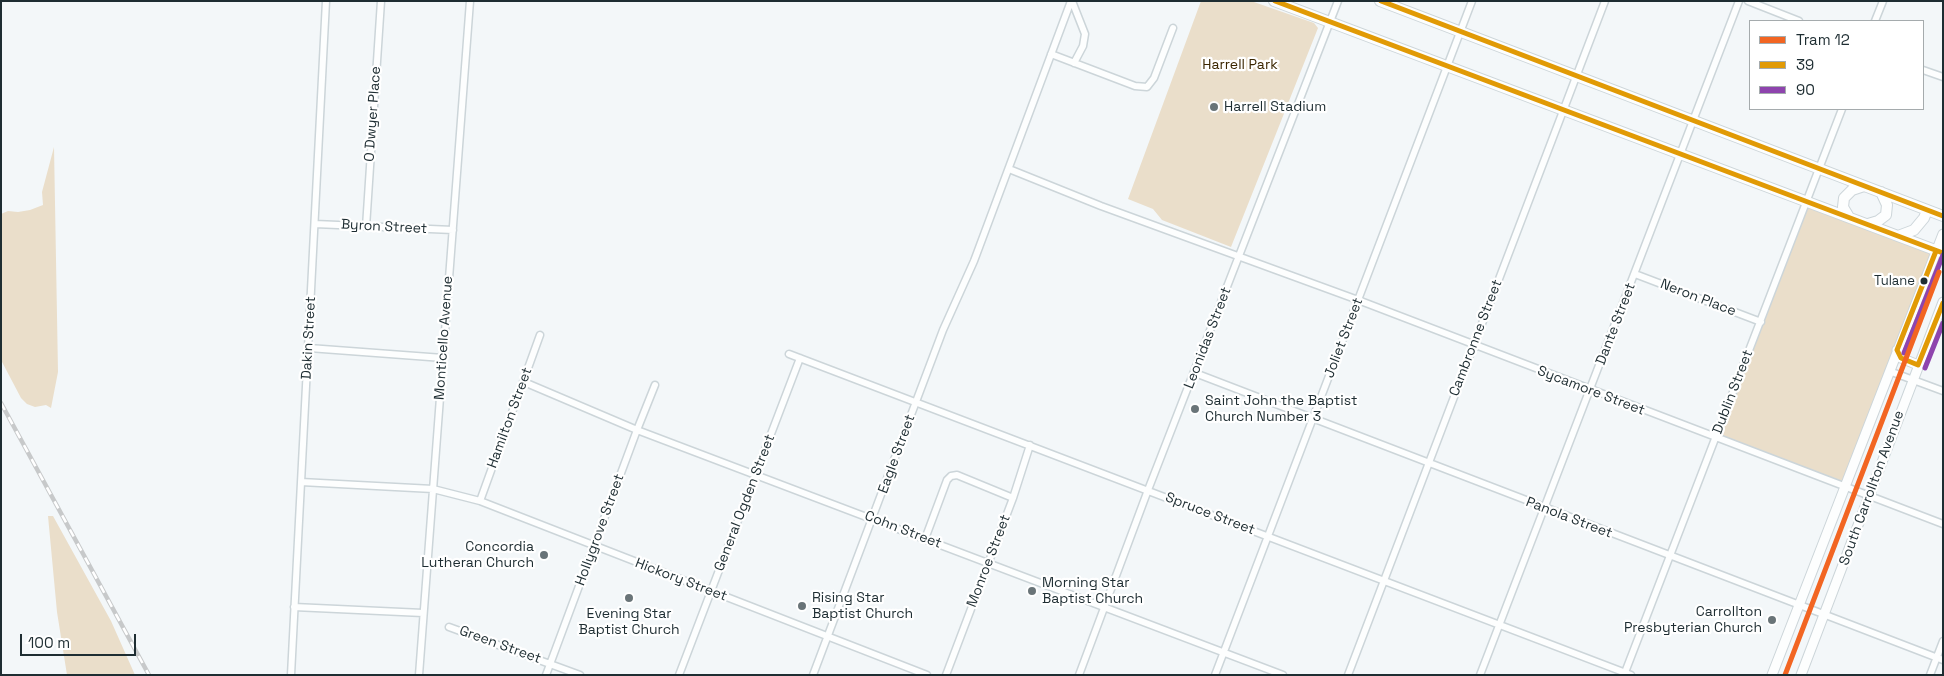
<!DOCTYPE html>
<style>
body{margin:0}
#map{position:relative;width:1944px;height:676px;overflow:hidden;background:#f3f7f9;font-family:"Space Grotesk",sans-serif}
canvas{display:block}
.frame{position:absolute;inset:0;border:2px solid #1e2d32;pointer-events:none}
.legend{position:absolute;left:1749px;top:20px;width:175px;height:90px;box-sizing:border-box;background:#fff;border:1px solid #a5abad;margin:0;padding:6px 9px;list-style:none;font-size:15px;color:#1e2d32}
.legend li{display:flex;align-items:center;gap:10px;height:25px}
.legend b{width:25px;border:1px solid #a5abad}
.scale{position:absolute;left:20px;top:634px;width:116px;height:22px;box-sizing:border-box;border:2px solid #1e2d32;border-top:0;padding-left:6px;font-size:15px;line-height:18px;white-space:nowrap;color:#1e2d32;-webkit-text-stroke:4px #fff;paint-order:stroke}
</style>
<div id="map">
<canvas width="1944" height="676"></canvas>
<div class="frame"></div>
<ul class="legend">
<li><b style="height:6px;background:#f26522"></b>Tram 12</li>
<li><b style="height:6px;background:#e19a05"></b>39</li>
<li><b style="height:6px;background:#8e44ad"></b>90</li>
</ul>
<div class="scale">100 m</div>
</div>
<script>
const c = document.querySelector('canvas').getContext('2d');
c.lineJoin = 'round';
function fillPath(path, color) { c.fillStyle = color; c.fill(path, 'evenodd'); }
const shape = rows => new Path2D(rows.map(r => 'M' + r).join(''));
function strokePath(path, color, width, dash) { c.strokeStyle = color; c.lineWidth = width; c.lineCap = dash ? 'butt' : 'round'; c.setLineDash(dash || []); c.stroke(path); }
function write(font, color, halo, rows, align = 'center') {
  c.font = font + ' "Space Grotesk",sans-serif'; c.lineWidth = 4.5; c.setLineDash([]); c.textBaseline = 'middle'; c.strokeStyle = halo; c.fillStyle = color; for (const [text, x, y, turn = 0] of rows) {
    c.save(); c.translate(x, y); c.rotate((+turn || 0) * Math.PI / 180); c.textAlign = isNaN(turn) ? turn : align; if (halo) c.strokeText(text, 0, 0); c.fillText(text, 0, 0); c.restore();
  }
}
fillPath(shape([
 [1201,1,1251,1,1314,23,1318,28,1231,247,1162,220,1153,209,1128,199],
 [54,147,58,372,51,408,46,405,35,407,27,404,21,398,1,360,1,214,8,211,18,212,30,210,43,205,42,192],
 [1807,200,1936,251,1844,487,1715,438],
 [48,516,53,516,111,621,135,675,67,675,57,612]
]), '#eadeca');
const minor = shape([
 [1072,1,1085,34,1083,46,1074,63],
 [1748,1,1799,21],
 [1875,21,1883,1],
 [1051,54,1135,86,1147,87,1154,78,1173,28],
 [1923,70,1943,77],
 [1009,169,1101,206,1358,300,1943,524],
 [315,224,453,230],
 [366,227,381,1],
 [1635,274,1761,322],
 [309,348,443,358],
 [789,354,1631,675],
 [1889,371,1943,391],
 [1195,373,1943,660],
 [524,382,637,430,1283,675],
 [301,482,433,489,480,501,927,675],
 [480,501,540,335],
 [925,539,947,480,951,476,957,475,1013,498],
 [294,607,423,613],
 [449,627,580,675],
 [291,675,326,1],
 [419,675,470,1],
 [546,675,637,430,655,385],
 [679,675,800,358],
 [813,675,943,330,974,261,1071,1],
 [946,675,1013,498,1030,445],
 [1079,675,1148,490,1338,1],
 [1215,675,1472,1],
 [1348,675,1605,1],
 [1480,675,1739,1],
 [1624,675,1842,109],
 [1930,675,1943,641]
]);
const secondary = shape([
 [1897,350,1901,358,1918,365],
 [1772,675,1943,234],
 [1801,675,1943,302]
]);
const primary = shape([
 [1274,1,1943,253],
 [1380,1,1943,216],
 [1849,217,1843,207,1844,198,1852,190,1864,186],
 [1868,224,1878,221,1886,215,1887,205,1881,192],
 [1898,236,1914,230,1924,218,1927,210]
]);
strokePath(minor, '#ccd5d9', 9);
strokePath(secondary, '#ccd5d9', 11);
strokePath(primary, '#ccd5d9', 12);
strokePath(minor, '#fdfefe', 6);
strokePath(secondary, '#fdfefe', 9);
strokePath(primary, '#fdfefe', 10);
const rail = shape([
 [1,403,149,675]
]);
strokePath(rail, '#c7c9ca', 4.5);
strokePath(rail, '#fff', 2.5, [8]);
strokePath(shape([
 [1275,1,1943,253],
 [1381,1,1943,216],
 [1936,251,1897,350,1901,358,1918,365,1943,303]
]), '#e19a05', 5);
strokePath(shape([
 [1904,353,1943,255],
 [1925,368,1943,323]
]), '#8e44ad', 5);
strokePath(shape([
 [1785,675,1939,272]
]), '#f26522', 5);
for (const [x, y, r, color] of [
 [1214,107,5,"#697478"],
 [1924,281,4.5,"#1e2d32"],
 [1195,409,5,"#697478"],
 [544,555,5,"#697478"],
 [1032,591,5,"#697478"],
 [629,598,5,"#697478"],
 [802,606,5,"#697478"],
 [1772,620,5,"#697478"]
]) { const dot = new Path2D(); dot.arc(x, y, r, 0, 2 * Math.PI); c.fillStyle = color; c.fill(dot); strokePath(dot, '#fff', 2); }
write('13px', '#1e2d32', '#fff', [
 ["Tulane",1915,281]
], 'right');
write('14px', '#3b2600', '#fff', [
 ["Harrell Park",1240,65]
]);
write('14px', '#1e2d32', '#fff', [
 ["Harrell Stadium",1224,107],
 ["Saint John the Baptist",1205,401],
 ["Church Number 3",1205,417],
 ["Concordia",534,547,"right"],
 ["Lutheran Church",534,563,"right"],
 ["Morning Star",1042,583],
 ["Baptist Church",1042,599],
 ["Rising Star",812,598],
 ["Baptist Church",812,614],
 ["Carrollton",1762,612,"right"],
 ["Presbyterian Church",1762,628,"right"],
 ["Evening Star",629,614,"center"],
 ["Baptist Church",629,630,"center"]
], 'left');
write('14px', '#1e2d32', '#fff', [
 ["O Dwyer Place",373,114,-86],
 ["Byron Street",384,227,3],
 ["Neron Place",1698,298,21],
 ["Dante Street",1616,324,-69],
 ["Dakin Street",309,338,-87],
 ["Monticello Avenue",444,338,-86],
 ["Leonidas Street",1208,338,-69],
 ["Joliet Street",1344,338,-69],
 ["Cambronne Street",1476,338,-69],
 ["Sycamore Street",1591,391,21],
 ["Dublin Street",1733,392,-69],
 ["Hamilton Street",510,418,-70],
 ["Eagle Street",897,454,-70],
 ["South Carrollton Avenue",1872,488,-70],
 ["General Ogden Street",745,503,-69],
 ["Spruce Street",1210,514,21],
 ["Panola Street",1569,518,21],
 ["Hollygrove Street",600,530,-70],
 ["Cohn Street",903,530,21],
 ["Monroe Street",989,561,-69],
 ["Hickory Street",681,580,21],
 ["Green Street",500,645,20]
]);
</script>
